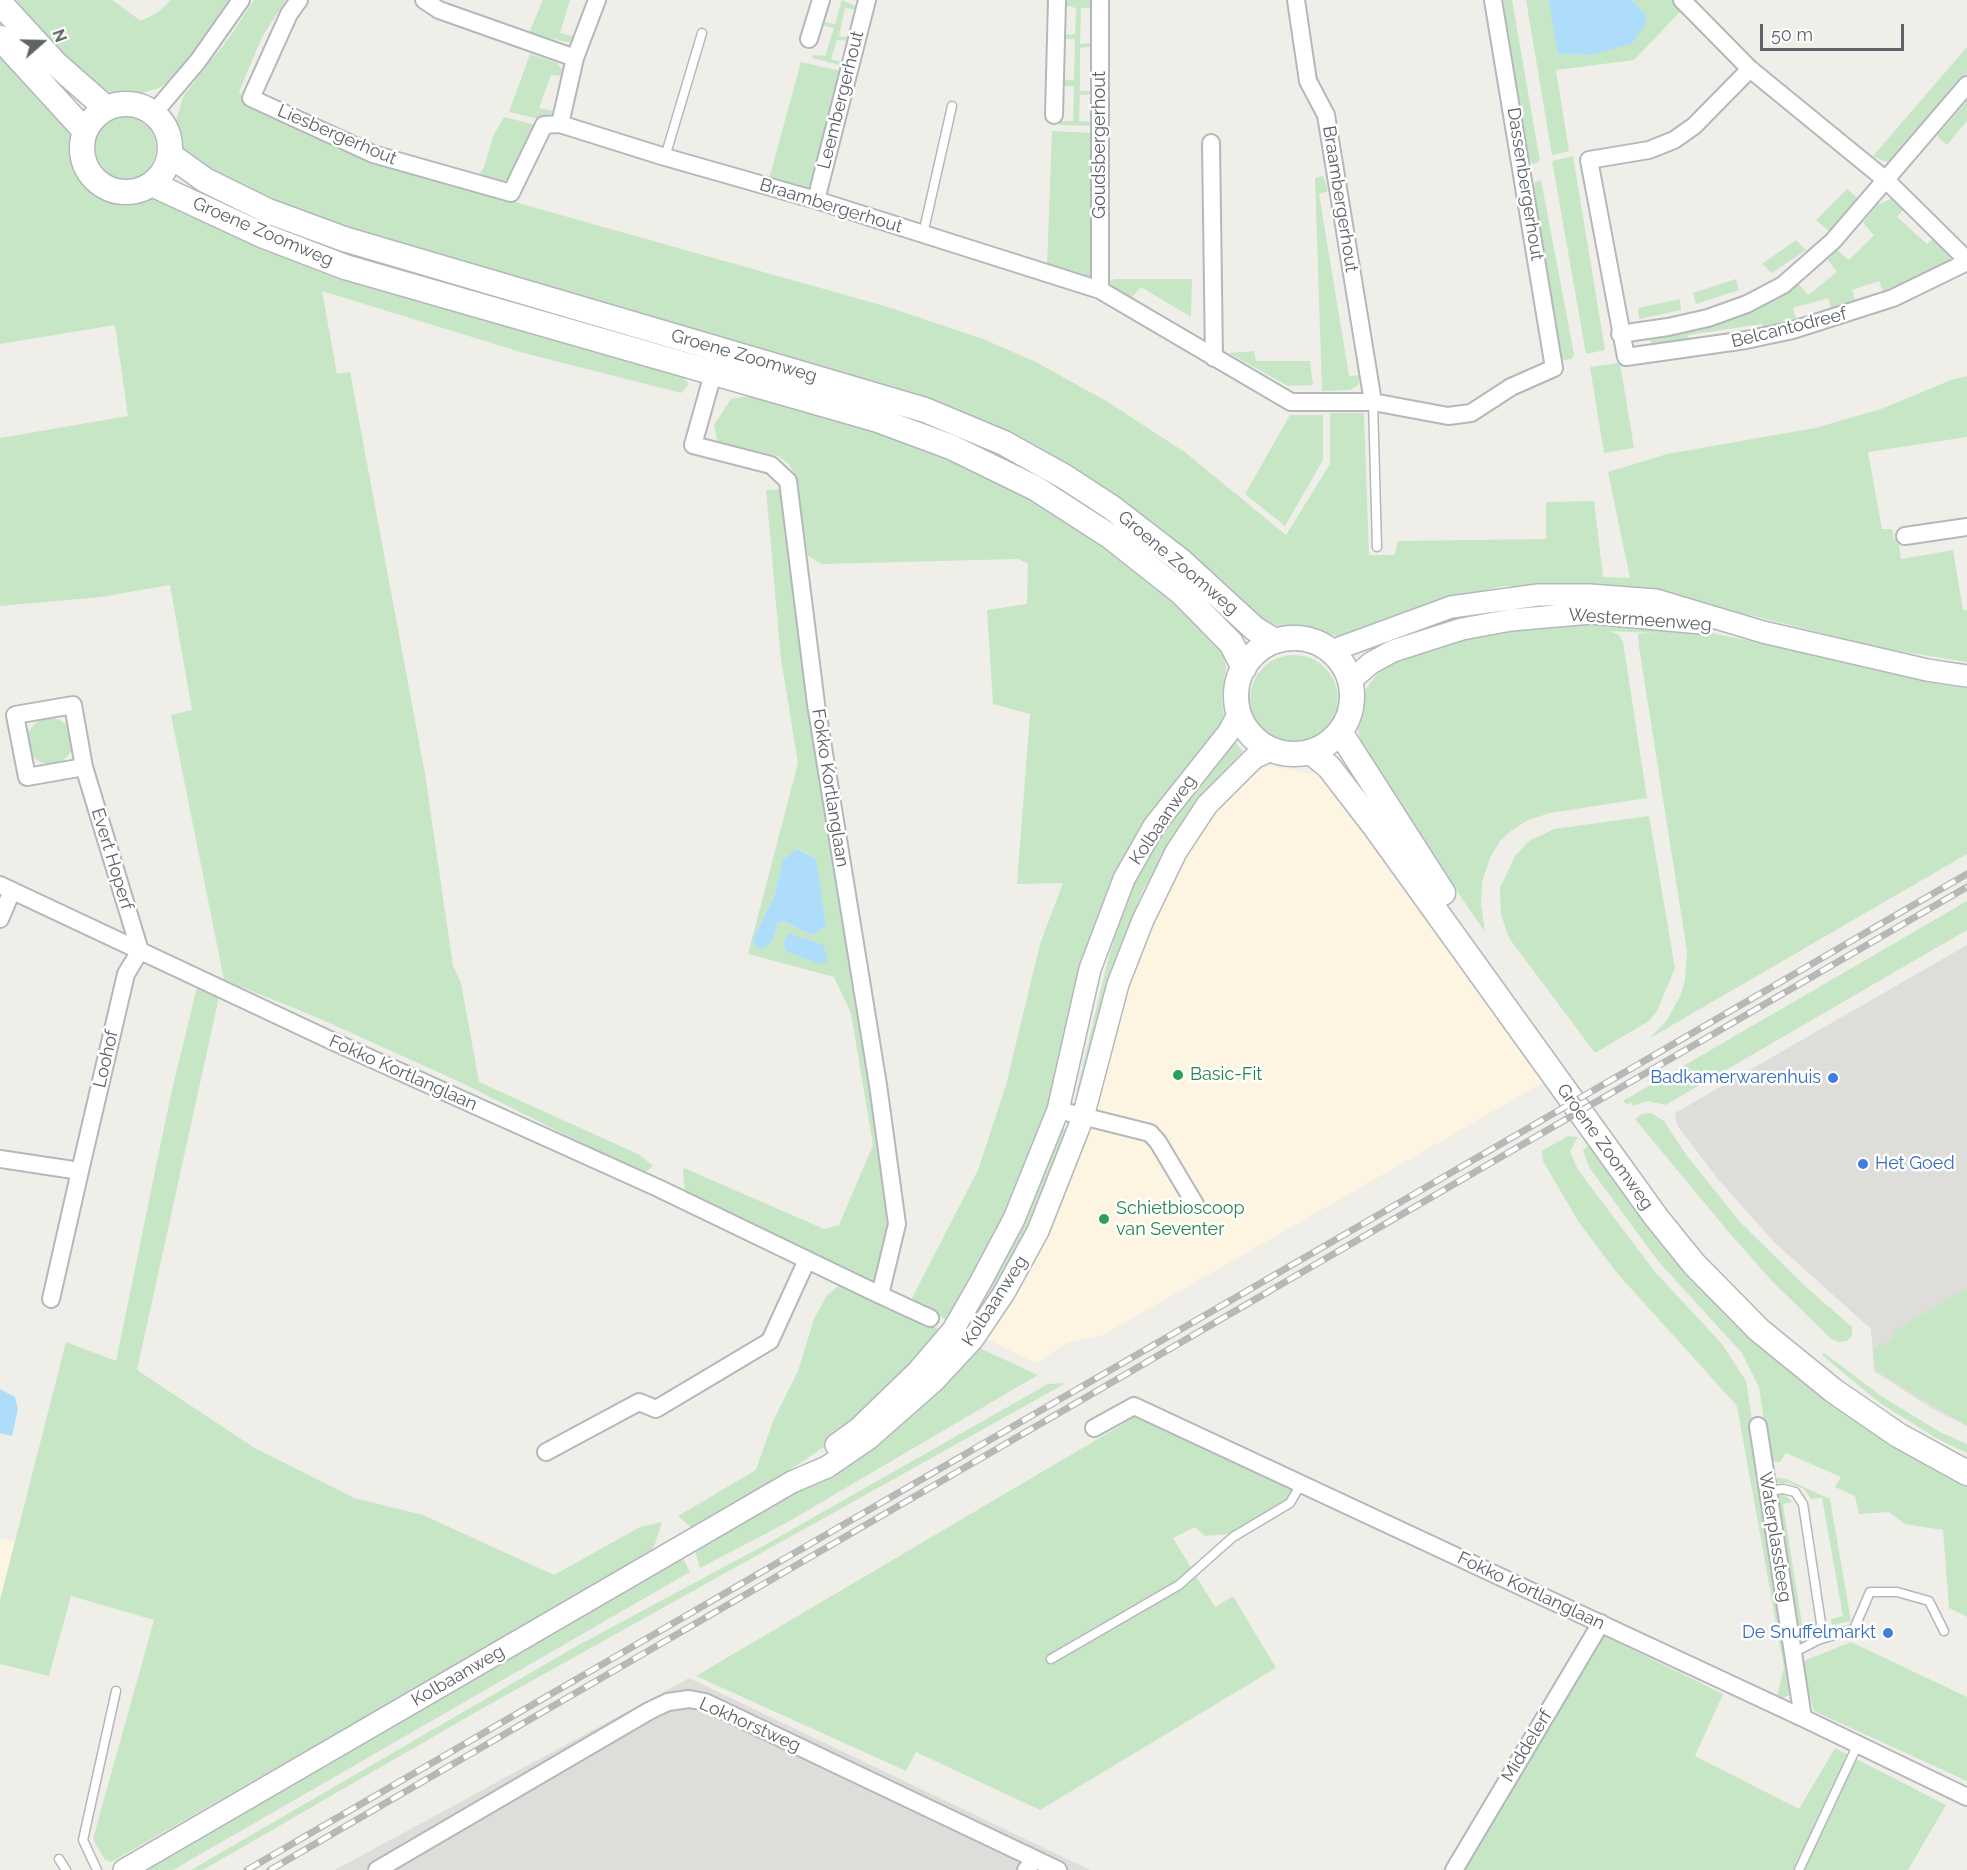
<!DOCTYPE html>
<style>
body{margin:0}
#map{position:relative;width:1967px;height:1870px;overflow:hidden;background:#f0eee8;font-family:Raleway,sans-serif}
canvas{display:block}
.north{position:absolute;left:12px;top:12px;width:60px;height:60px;-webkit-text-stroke:4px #fff;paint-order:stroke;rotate:70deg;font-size:16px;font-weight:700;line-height:24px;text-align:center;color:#5f6367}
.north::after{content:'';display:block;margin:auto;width:21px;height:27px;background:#5f6367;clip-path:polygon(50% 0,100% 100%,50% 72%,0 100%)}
.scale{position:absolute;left:1760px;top:24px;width:144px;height:27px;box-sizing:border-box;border:3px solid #5f6367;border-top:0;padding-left:8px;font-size:18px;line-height:21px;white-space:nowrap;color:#5f6367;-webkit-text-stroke:4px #fff;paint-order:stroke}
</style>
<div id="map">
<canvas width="1967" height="1870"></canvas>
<div class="north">N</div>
<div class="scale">50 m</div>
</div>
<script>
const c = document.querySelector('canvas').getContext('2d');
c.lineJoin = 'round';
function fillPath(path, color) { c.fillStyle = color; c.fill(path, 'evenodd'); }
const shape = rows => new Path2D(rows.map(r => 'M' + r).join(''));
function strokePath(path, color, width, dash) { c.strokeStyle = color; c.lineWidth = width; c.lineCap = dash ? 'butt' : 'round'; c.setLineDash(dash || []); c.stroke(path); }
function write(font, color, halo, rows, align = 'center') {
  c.font = font + ' Raleway,sans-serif'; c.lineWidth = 5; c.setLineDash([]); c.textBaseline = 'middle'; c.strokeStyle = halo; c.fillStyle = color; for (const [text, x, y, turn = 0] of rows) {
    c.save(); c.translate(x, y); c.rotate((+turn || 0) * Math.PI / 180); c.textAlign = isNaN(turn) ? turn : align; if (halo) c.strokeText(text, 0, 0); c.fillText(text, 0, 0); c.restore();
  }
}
fillPath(shape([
 [1270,766,1322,775,1551,1078,1103,1335,1067,1343,1036,1363,981,1336,1008,1298,1124,988,1174,872,1227,797,1249,775],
 [0,1538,15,1542,0,1600]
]), '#fdf5e1');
fillPath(shape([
 [1967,945,1967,1426,1933,1409,1874,1371,1871,1329,1775,1243,1717,1178,1677,1125,1675,1113],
 [689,1678,1090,1870,335,1870]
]), '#dfddda');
fillPath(shape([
 [3,0,112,0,141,21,157,13,171,0,229,0,173,79,159,88,135,95,119,94,94,87],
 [254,0,286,0,262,37,239,92,250,106,318,139,390,167,888,307,983,339,1036,362,1108,402,1186,453,1286,535,1330,464,1330,413,1364,413,1369,555,1395,555,1398,541,1546,539,1546,502,1594,501,1603,577,1630,578,1608,472,1667,454,1815,428,1881,409,1951,380,1967,376,1967,437,1868,452,1882,529,1892,529,1894,539,1898,539,1901,559,1953,550,1963,610,1967,610,1967,662,1886,649,1661,593,1606,588,1504,586,1443,600,1337,636,1299,625,1278,626,1257,617,1017,443,366,241,243,193,179,148,176,120,184,95,229,38],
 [543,0,570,0,560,33,575,37,571,43,529,33],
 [842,0,857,7,856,10,845,8,839,36,851,38,849,41,837,40,831,59,845,63,843,66,812,58,813,55,825,56,834,28,821,25,822,22,835,24],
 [1066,0,1090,0,1092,4,1092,8,1081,8,1080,44,1094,43,1094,46,1080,48,1080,91,1094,91,1094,94,1080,95,1079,121,1095,122,1095,126,1059,125,1060,121,1073,121,1074,86,1062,86,1063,80,1074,80,1075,39,1063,39,1064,35,1075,34,1076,8,1063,5],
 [1503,0,1512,0,1540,161,1535,164,1531,163,1528,156],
 [1526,0,1549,0,1559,54,1591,55,1646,15,1632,0,1672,0,1681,11,1634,60,1556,70,1569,151,1552,155],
 [1967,47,1967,73,1894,159,1886,162,1873,156],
 [0,48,60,110,73,142,73,161,83,178,97,193,123,202,150,197,174,201,681,375,689,384,681,393,524,353,322,291,337,374,350,372,425,774,453,966,461,983,479,1082,640,1155,653,1166,647,1171,639,1172,460,1082,316,1017,224,980,171,715,192,710,170,585,101,597,0,606,0,438,128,416,115,325,0,344],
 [530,54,557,63,562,70,562,76,551,75,539,108,554,111,544,120,509,112],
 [801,62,840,71,811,192,769,179],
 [1967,101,1967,121,1947,145,1937,136],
 '92 148a32 32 0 1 1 64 0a32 32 0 1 1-64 0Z',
 [504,117,536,125,510,179,495,184,478,177,484,167,494,134],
 [1052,131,1093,133,1092,278,1086,280,1047,267],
 [1573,156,1605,350,1586,354,1552,161],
 [1323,176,1328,191,1319,194,1349,376,1361,375,1358,385,1350,390,1322,391,1315,178],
 [1541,180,1574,354,1572,359,1565,360,1562,359,1533,187,1534,183],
 [1847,189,1860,200,1829,231,1816,220],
 [1893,198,1905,207,1897,217,1927,244,1938,235,1951,253,1949,260,1942,266,1884,293,1879,281,1852,290,1856,303,1832,311,1828,298,1793,308,1797,322,1763,329,1762,324,1688,335,1688,341,1656,346,1652,344,1650,340,1696,331,1752,310,1798,283,1808,295,1837,272,1828,260,1837,250,1849,260,1874,235,1863,223,1877,205],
 [1796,240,1806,250,1772,273,1762,264],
 [1115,279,1192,279,1191,317,1141,287,1131,298,1114,288,1109,281],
 [1736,279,1739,290,1696,304,1693,293],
 [1680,299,1681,310,1639,319,1638,308],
 [1254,351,1256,361,1310,361,1313,385,1288,386,1229,353],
 [1620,363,1634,448,1604,453,1590,367],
 [757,395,871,426,957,461,1062,513,1146,573,1220,643,1226,666,1222,700,1224,718,1216,737,1139,841,1047,1120,1016,1199,949,1321,910,1302,978,1170,1006,1085,1040,944,1063,883,1017,884,1030,714,993,704,987,610,1027,604,1028,564,1018,559,822,564,808,556,796,476,789,464,778,456,717,441,714,425,731,399],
 [1290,415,1323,415,1323,460,1285,526,1245,494],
 [784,489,889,1223,875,1282,693,1201,685,1193,683,1172,684,1168,824,1229,839,1225,873,1145,851,1013,834,977,748,954,798,763,781,659,766,490],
 [799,849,816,859,811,935,784,921,778,923,772,941,756,947,753,939,774,897,783,859],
 [1619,620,1701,631,1967,685,1967,854,1650,1038,1667,1020,1680,996,1685,981,1687,951,1639,647,1638,634,1654,633,1609,631,1619,635,1623,642,1647,798,1550,813,1528,820,1511,831,1500,841,1490,858,1482,882,1481,905,1485,932,1365,757,1358,730,1364,711,1365,690,1378,673,1395,661,1456,637,1536,621],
 '1250 699a44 44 0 1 1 88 0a44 44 0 1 1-88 0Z',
 '27 741a23 23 0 1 1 46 0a23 23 0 1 1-46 0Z',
 [1233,740,1243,751,1174,834,1142,892,1115,960,1078,1099,1077,1090,1108,960,1130,887,1144,856],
 [1649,816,1675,968,1657,1011,1649,1021,1595,1053,1509,938,1501,914,1500,888,1515,856,1529,841,1554,829],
 [1967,901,1967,930,1669,1103,1665,1105,1648,1101,1633,1106,1631,1102,1627,1105,1623,1101],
 [197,987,219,997,137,1370,253,1447,354,1498,423,1515,554,1575,640,1527,662,1522,655,1544,648,1555,111,1862,105,1860,93,1839,154,1620,71,1596,49,1676,0,1664,0,1600,66,1342,116,1361,171,1094],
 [1651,1113,1664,1121,1687,1156,1740,1222,1805,1286,1852,1327,1852,1336,1847,1341,1839,1342,1831,1339,1771,1280,1726,1229,1635,1119,1642,1114],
 [1062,1127,1069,1133,1025,1240,970,1331,960,1326,1057,1130],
 [1568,1136,1578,1137,1570,1151,1578,1170,1655,1272,1722,1344,1746,1381,1793,1681,1789,1695,1784,1698,1777,1697,1784,1668,1737,1406,1617,1273,1578,1221,1543,1161,1542,1151],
 [1590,1145,1753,1336,1801,1381,1891,1442,1967,1483,1967,1617,1949,1608,1943,1530,1905,1524,1889,1512,1859,1514,1855,1496,1835,1487,1841,1477,1786,1453,1780,1462,1770,1461,1759,1387,1742,1353,1658,1261,1589,1167,1583,1150],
 [841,1284,942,1330,854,1426,783,1475,692,1528,678,1516,756,1470,773,1421,798,1371,814,1319,827,1295],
 [1967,1288,1967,1426,1876,1370,1873,1352,1875,1348,1895,1338,1892,1332],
 [975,1346,1038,1375,786,1523,700,1568,695,1551,788,1498,867,1448],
 [1824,1353,1884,1398,1940,1432,1967,1444,1967,1453,1936,1438,1880,1403,1822,1355],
 [1066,1383,476,1712,203,1870,191,1870,575,1647,763,1546,1048,1384],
 [1135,1417,1299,1492,1239,1533,1205,1536,1195,1527,1173,1538,1215,1607,1233,1596,1276,1668,1040,1810,916,1752,906,1771,696,1676],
 [1770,1477,1786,1479,1830,1499,1851,1621,1832,1625,1831,1619,1843,1616,1822,1498,1811,1499,1804,1489,1788,1483,1771,1483],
 [1783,1493,1793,1502,1783,1504,1802,1624,1811,1622,1812,1628,1808,1636,1799,1638,1794,1628,1775,1497],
 [682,1556,690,1572,173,1870,144,1870],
 [1600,1634,1723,1694,1695,1756,1799,1809,1835,1748,1946,1805,1908,1870,1461,1870],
 [1851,1642,1967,1697,1967,1781,1814,1711,1801,1662]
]), '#c7e6c6');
fillPath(shape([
 [1549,0,1632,0,1646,15,1646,24,1631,44,1591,55,1558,54],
 [798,849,816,859,826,927,811,935,784,921,778,923,772,941,764,948,756,947,753,939,774,897,783,859],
 [788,933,823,945,828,961,820,964,786,951,784,943],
 [0,1389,15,1397,18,1409,12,1436,0,1433]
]), '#adddfb');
const service = shape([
 [665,157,702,33],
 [923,234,952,106],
 [1373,402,1377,547],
 [1768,1491,1783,1489,1795,1492,1803,1504,1821,1623,1818,1640,1793,1653],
 [1818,1640,1854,1629,1870,1592,1897,1592,1929,1601,1944,1631],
 [1051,1659,1179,1585,1233,1537,1290,1503,1301,1484],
 [59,1859,66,1870],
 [97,1870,83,1840,116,1691],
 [1799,1870,1858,1744]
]);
const minor = shape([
 [299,0,289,14,251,98,373,154,511,193,544,125,560,124],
 [424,0,439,10,575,58],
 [597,0,575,58,560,124,665,157,816,200,1100,290,1291,402,1373,402,1448,416,1471,413,1511,387,1554,368,1493,0],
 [1296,0,1308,81,1326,115,1373,402],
 [1682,0,1750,69,1887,181,1967,260],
 [809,39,821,0],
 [1750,69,1694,126,1674,140,1649,150,1589,160,1626,357,1746,340,1793,330,1893,298,1967,262],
 [153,114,198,61,241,0],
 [1054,115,1057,0],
 [1211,143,1214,358],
 [816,200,867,0],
 [1100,290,1100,0],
 [1620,334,1668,327,1708,318,1747,304,1783,285,1833,241,1967,85],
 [716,363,693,445,771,465,788,481,816,704,878,1085,897,1224,880,1295,930,1318],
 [1905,536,1967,527],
 [73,705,84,767,27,777,15,715,73,705],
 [0,885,332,1041,658,1188,880,1295],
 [0,919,12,891],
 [1058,1110,1150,1133,1158,1142,1195,1204],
 [0,1159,80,1171,126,974,140,951,84,767],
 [51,1299,80,1171],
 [1758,1426,1803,1718],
 [1094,1428,1134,1406,1803,1718,1967,1797],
 [546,1452,639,1402,656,1409,770,1341,807,1260],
 [377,1870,649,1711,668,1702,689,1699,705,1702,1035,1859],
 [1026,1870,1035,1859,1058,1870],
 [1454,1870,1601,1623]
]);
const tertiary = shape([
 [1331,651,1451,607,1538,595,1589,595,1656,600,1763,632,1927,670,1967,676],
 [1350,681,1371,663,1393,651,1462,629,1511,620,1591,613,1701,623],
 [836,1445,858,1429,917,1372,953,1330,980,1283,1014,1219,1058,1110,1090,969,1124,879,1154,826,1228,733,1239,713],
 [124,1870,792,1482,827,1467,868,1439,934,1381,973,1339,1004,1293,1038,1231,1083,1117,1118,984,1143,920,1176,852,1207,805,1254,758,1271,750]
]);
const secondary = shape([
 [0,3,56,64,106,108],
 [0,38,85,131],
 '82 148a44 44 0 1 1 88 0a44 44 0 1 1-88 0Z',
 [170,155,205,180,268,211,344,239,925,410,1004,443,1065,477,1111,507,1181,561,1255,629,1275,641],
 [152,184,264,236,345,267,878,420,951,447,1035,488,1111,537,1182,593,1231,643,1244,668],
 '1236 696a58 58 0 1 1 116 0a58 58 0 1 1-116 0Z',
 [1340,732,1443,893],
 [1311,752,1329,767,1376,828,1656,1217,1694,1264,1759,1330,1834,1391,1898,1435,1967,1473]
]);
strokePath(service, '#b5b8bb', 11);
strokePath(minor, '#b5b8bb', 20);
strokePath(tertiary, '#b5b8bb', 24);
strokePath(secondary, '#b4b7bb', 27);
strokePath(service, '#fff', 8);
strokePath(minor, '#fff', 16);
strokePath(tertiary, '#fff', 21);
strokePath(secondary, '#fff', 24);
const rail = shape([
 [247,1870,1967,874],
 [270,1870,1967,887]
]);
strokePath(rail, '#b6b7b7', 7);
strokePath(rail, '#fff', 4.5, [14]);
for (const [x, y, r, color] of [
 [1178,1075,6,"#2e9e5b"],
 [1833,1078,6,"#3f7fe0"],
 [1863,1164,6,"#3f7fe0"],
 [1104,1219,6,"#2e9e5b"],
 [1888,1633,6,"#3f7fe0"]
]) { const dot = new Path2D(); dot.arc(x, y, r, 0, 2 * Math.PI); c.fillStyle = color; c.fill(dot); strokePath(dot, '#fff', 2); }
write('18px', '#5f6367', '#fff', [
 ["Leembergerhout",841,100,-76],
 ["Liesbergerhout",337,135,23],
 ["Goudsbergerhout",1100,145,-90],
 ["Dassenbergerhout",1525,184,81],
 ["Braambergerhout",1340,199,81],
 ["Braambergerhout",831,206,17],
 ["Groene Zoomweg",263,232,23],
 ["Belcantodreef",1789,328,-14],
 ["Groene Zoomweg",744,356,16],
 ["Groene Zoomweg",1178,563,40],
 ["Westermeenweg",1640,620,4],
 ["Fokko Kortlanglaan",830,788,81],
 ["Kolbaanweg",1163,820,-56],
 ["Evert Hoperf",112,859,73],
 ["Loohof",106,1059,-77],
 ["Fokko Kortlanglaan",403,1073,24],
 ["Groene Zoomweg",1605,1147,54],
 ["Kolbaanweg",995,1301,-57],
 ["Waterplassteeg",1775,1537,81],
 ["Fokko Kortlanglaan",1531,1591,25],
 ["Kolbaanweg",458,1676,-30],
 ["Lokhorstweg",750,1725,24],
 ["Middelerf",1527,1746,-59]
]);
write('18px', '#27864d', '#fff', [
 ["Basic-Fit",1190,1075],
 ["Schietbioscoop",1116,1209],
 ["van Seventer",1116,1230]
], 'left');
write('18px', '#366cbe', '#fff', [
 ["Badkamerwarenhuis",1821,1078],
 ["Het Goed",1875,1164,"left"],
 ["De Snuffelmarkt",1876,1633]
], 'right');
</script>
